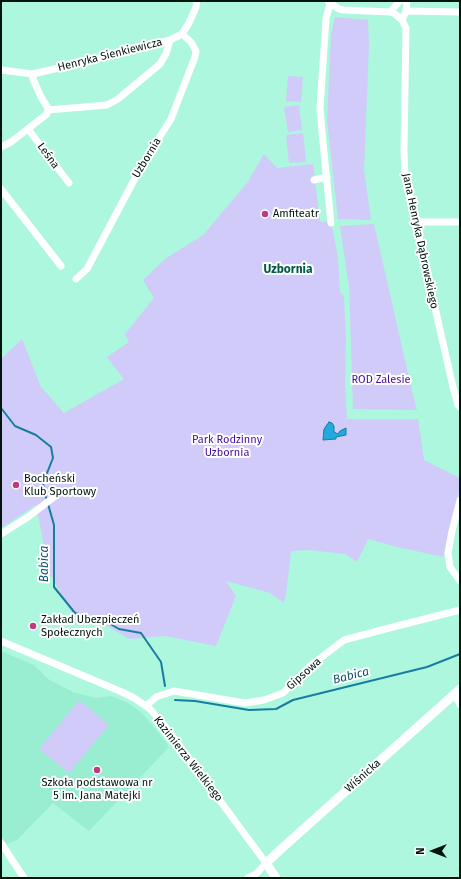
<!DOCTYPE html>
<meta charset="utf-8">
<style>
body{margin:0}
#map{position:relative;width:461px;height:879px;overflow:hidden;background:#acf7dd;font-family:"Fira Sans",sans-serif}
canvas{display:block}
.frame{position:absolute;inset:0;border:2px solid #01150e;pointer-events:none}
.north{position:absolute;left:413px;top:831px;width:40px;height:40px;-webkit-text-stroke:3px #fff;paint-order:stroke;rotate:270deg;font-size:11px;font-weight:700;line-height:16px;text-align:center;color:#01150e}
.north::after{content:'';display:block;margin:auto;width:14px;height:18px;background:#01150e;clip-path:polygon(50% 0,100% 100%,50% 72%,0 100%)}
</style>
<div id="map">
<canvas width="461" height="879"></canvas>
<div class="frame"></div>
<div class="north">N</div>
</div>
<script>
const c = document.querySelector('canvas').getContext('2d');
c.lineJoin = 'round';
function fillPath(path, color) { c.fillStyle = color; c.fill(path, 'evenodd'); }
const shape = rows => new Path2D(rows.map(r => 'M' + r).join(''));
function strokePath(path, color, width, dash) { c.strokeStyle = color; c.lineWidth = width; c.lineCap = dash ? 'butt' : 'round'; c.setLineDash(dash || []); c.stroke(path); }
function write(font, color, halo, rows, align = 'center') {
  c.font = font + ' "Fira Sans",sans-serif'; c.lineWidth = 4; c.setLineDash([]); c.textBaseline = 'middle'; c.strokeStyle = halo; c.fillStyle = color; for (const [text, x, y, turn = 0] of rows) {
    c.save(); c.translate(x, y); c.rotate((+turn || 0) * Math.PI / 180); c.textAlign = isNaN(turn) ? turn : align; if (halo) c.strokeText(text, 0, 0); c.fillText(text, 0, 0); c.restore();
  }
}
fillPath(shape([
 [1,651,34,665,48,679,73,692,96,698,111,696,128,703,141,712,159,733,169,747,89,831,53,803,17,840,7,844,1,836]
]), '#99edd1');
fillPath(shape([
 [335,17,368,20,369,47,364,169,371,220,338,219,327,120,331,35],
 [288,76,303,77,301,102,286,101],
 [299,105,302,130,288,132,284,107],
 [303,133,306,162,289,163,286,135],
 [264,154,277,168,313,164,320,222,331,221,338,257,340,292,344,296,346,341,345,385,347,419,418,419,424,460,460,478,460,487,443,557,393,546,368,539,357,562,345,554,309,550,291,551,286,594,284,603,270,593,226,581,236,596,216,646,165,636,130,639,101,623,86,620,73,615,48,571,42,535,36,505,1,528,1,359,22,339,41,387,64,413,124,379,107,357,129,342,125,334,154,298,143,280,165,259,203,235,247,183],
 [374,224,413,395,417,410,353,409,349,287,340,226],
 [79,700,109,725,69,773,39,749]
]), '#d1cbf9');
const water = shape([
 [329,422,332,423,334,426,334,432,338,434,340,431,346,428,346,435,336,437,336,439,323,440,324,429,329,422]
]);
fillPath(water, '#23a9dd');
strokePath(water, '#197d9f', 1);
strokePath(shape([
 [1,408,15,426,36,435,51,447,53,458,43,483,44,492,47,500],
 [48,504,54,525,54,587,75,613,89,617,98,617,119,629,141,633,161,662,165,686],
 [175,700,195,701,249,710,276,709,293,700,427,667,460,654]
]), '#197d9f', 2);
strokePath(shape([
 [328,1,330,3,339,9,344,10,390,12,395,14,402,20],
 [331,1,330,3,326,19,320,108,322,132,331,223],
 [407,1,406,11,402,20,406,28,404,151,405,175,453,387,458,405,460,407],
 [406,11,460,12],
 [390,12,400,1],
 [1,70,33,74,80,63,170,40,182,34,189,23,196,7,197,1],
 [48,110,107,105,118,99,160,64,166,54,170,40],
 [28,129,69,183],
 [1,147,11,142,47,114,48,108,41,97,33,79,33,74],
 [314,180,327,177],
 [1,189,61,266],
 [415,222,460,222],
 [76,279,87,269,142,165,171,119,195,57,196,51,191,42,182,34],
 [460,500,452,531,448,553,450,567,460,581],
 [1,534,28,517,54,497],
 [1,641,122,692,134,698,149,708,165,726,266,863,256,874,248,878],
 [454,695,459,702,460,705],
 [146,706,156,697,174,691,245,703,264,700,283,693,310,666,344,640,393,627,460,610],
 [1,843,24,878]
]), '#fff', 7);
strokePath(shape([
 [276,878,266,863,280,850,460,689]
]), '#fff', 9);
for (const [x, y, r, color] of [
 [265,214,4,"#bd3b82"],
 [16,485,4,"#bd3b82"],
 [33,626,4,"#bd3b82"],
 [97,770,4,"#bd3b82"]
]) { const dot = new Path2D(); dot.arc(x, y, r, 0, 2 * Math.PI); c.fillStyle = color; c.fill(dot); strokePath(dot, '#fff', 1.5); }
write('11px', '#01150e', '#fff', [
 ["Henryka Sienkiewicza",110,55,-14],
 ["Leśna",48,156,53],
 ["Uzbornia",147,158,-59],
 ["Jana Henryka Dąbrowskiego",420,241,78],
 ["Gipsowa",304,674,-42],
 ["Kazimierza Wielkiego",188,759,52],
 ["Wiśnicka",363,776,-42]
]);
write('11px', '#01150e', '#fff', [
 ["Amfiteatr",273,214],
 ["Bocheński",24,479],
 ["Klub Sportowy",24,492],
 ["Zakład Ubezpieczeń",41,620],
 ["Społecznych",41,633],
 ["Szkoła podstawowa nr",97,783,"center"],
 ["5 im. Jana Matejki",97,796,"center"]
], 'left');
write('11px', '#460e99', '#fff', [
 ["ROD Zalesie",381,380],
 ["Park Rodzinny",227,440],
 ["Uzbornia",227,453]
]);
write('bold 12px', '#005a46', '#fff', [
 ["Uzbornia",288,270]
]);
write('italic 12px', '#0d526d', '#fff', [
 ["Babica",45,564,-90],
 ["Babica",351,676,-14]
]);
</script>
